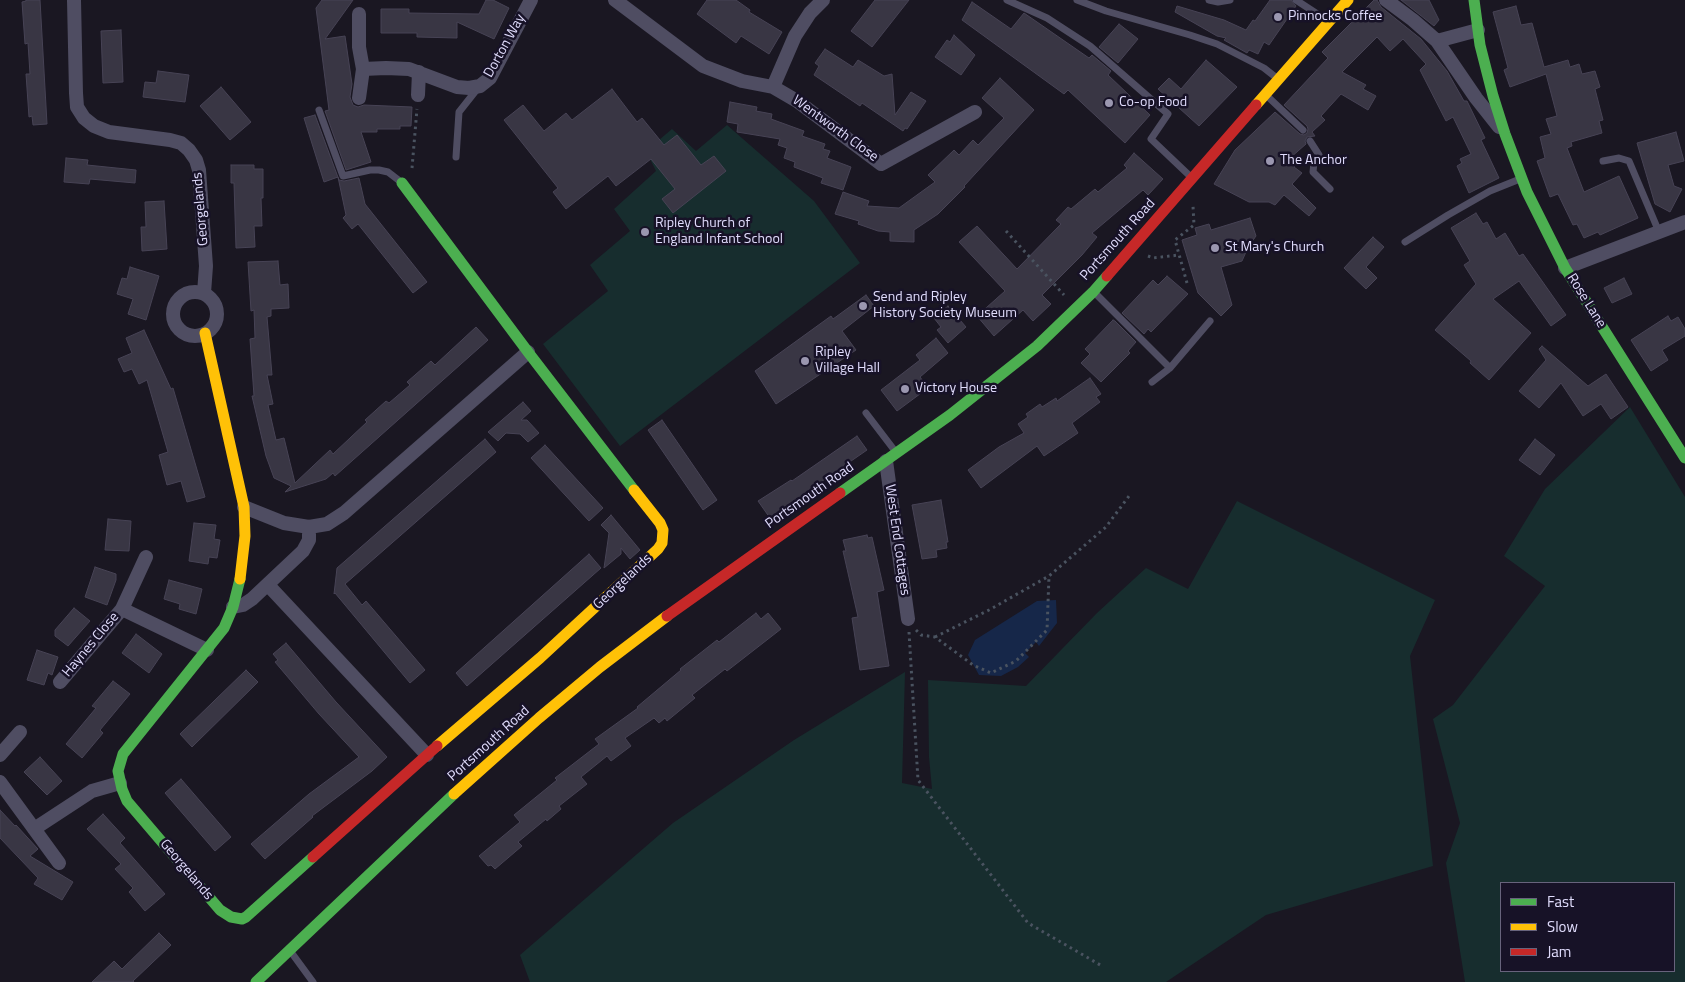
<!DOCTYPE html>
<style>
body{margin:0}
#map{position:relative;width:1685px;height:982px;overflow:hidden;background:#1a1722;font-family:"Titillium Web",sans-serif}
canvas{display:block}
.legend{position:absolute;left:1500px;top:882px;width:175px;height:90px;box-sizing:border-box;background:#171227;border:1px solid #67637c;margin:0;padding:6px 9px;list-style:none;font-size:15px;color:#e0dcfc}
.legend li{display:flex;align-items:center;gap:10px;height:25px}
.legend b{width:25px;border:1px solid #67637c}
</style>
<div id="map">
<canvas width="1685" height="982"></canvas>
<ul class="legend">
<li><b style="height:6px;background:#4caf50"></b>Fast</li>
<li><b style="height:6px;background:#ffc107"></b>Slow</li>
<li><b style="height:6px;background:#c62828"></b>Jam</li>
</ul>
</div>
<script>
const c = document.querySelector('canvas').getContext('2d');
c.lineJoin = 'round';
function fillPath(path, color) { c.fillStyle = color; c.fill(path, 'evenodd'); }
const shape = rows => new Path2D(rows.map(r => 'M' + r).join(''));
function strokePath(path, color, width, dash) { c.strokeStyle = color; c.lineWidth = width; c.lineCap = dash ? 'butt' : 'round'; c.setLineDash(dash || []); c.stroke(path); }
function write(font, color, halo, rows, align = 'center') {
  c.font = font + ' "Titillium Web",sans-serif'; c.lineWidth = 5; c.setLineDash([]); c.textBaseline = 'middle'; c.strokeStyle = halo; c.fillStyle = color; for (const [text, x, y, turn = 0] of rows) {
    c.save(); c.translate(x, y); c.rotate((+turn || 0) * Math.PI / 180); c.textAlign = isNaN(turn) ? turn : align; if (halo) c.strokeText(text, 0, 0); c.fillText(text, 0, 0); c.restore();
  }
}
fillPath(shape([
 [727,125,814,201,860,263,620,446,543,344,608,291,590,265,630,231,614,209,656,171,646,151,672,129,696,151],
 [1630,407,1685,497,1685,982,1465,982,1446,863,1460,823,1433,719,1453,705,1545,586,1504,556,1545,489],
 [1501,883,1674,883,1674,971,1501,971],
 [1237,501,1435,600,1410,656,1433,866,1266,915,1166,982,530,982,520,955,673,823,794,740,905,672,902,783,932,789,929,757,928,680,1026,686,1097,613,1146,568,1188,589]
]), '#172d2e');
fillPath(shape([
 [1056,600,1057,623,1039,646,1036,642,1025,653,1029,657,1018,667,1001,676,979,675,968,655,975,640,1037,601]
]), '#162749');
const building = shape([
 [26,0,40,0,47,124,33,125,32,116,29,117,26,74,30,74,28,43,25,44,22,2,26,1,26,0],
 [322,0,353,0,325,39,345,36,352,84,350,97,353,105,358,107,364,105,412,107,411,126,400,126,400,129,377,129,377,132,361,132,371,162,346,170,325,111,329,110,316,8,322,0],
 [486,0,493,0,509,8,494,39,457,22,457,38,417,37,417,33,381,33,381,9,409,9,409,13,479,14,486,0],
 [707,0,736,0,750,10,749,12,782,32,769,54,741,36,736,43,697,14,707,0],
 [875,0,909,0,872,47,851,31,875,0],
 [1270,0,1291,0,1296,6,1269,45,1264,42,1258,54,1249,50,1247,53,1224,40,1226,38,1217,36,1175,12,1177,6,1224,20,1246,30,1253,20,1255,21,1270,0],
 [1374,0,1377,0,1381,7,1421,39,1447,71,1464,101,1467,101,1485,138,1481,140,1499,178,1469,193,1457,166,1462,163,1460,159,1471,154,1453,117,1446,121,1420,70,1426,64,1403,39,1390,51,1377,37,1342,72,1366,85,1363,89,1376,96,1368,110,1341,94,1321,116,1325,120,1312,132,1315,136,1307,137,1305,141,1306,144,1290,158,1296,164,1294,167,1302,173,1292,184,1316,208,1309,216,1284,195,1275,205,1269,202,1249,202,1214,184,1235,150,1275,112,1300,134,1304,135,1307,133,1308,129,1307,126,1284,105,1328,58,1322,52,1374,0],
 [1401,0,1429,0,1439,20,1434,26,1401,0],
 [972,2,1011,29,1024,13,1089,58,1092,55,1111,71,1108,75,1150,115,1125,143,1068,90,1064,94,962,20,972,2],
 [1516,6,1521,25,1532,23,1544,67,1568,60,1570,67,1579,64,1582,74,1595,71,1600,87,1595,89,1603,120,1599,121,1602,133,1571,142,1572,146,1567,148,1584,192,1619,176,1638,218,1600,235,1598,232,1584,238,1577,224,1573,225,1558,194,1550,197,1537,161,1545,158,1540,137,1551,134,1546,119,1557,116,1546,74,1510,87,1504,70,1508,68,1493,12,1516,6],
 [1119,24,1138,39,1118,63,1099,47,1119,24],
 [121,30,123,82,103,83,101,31,121,30],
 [954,35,975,55,961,75,935,57,947,40,950,42,954,35],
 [825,49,853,67,858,60,884,76,892,74,895,115,911,92,926,101,907,129,905,128,903,131,862,103,860,106,814,75,819,66,815,63,825,49],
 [1206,60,1237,87,1199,126,1158,89,1169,78,1181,89,1206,60],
 [158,71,189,75,185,102,143,97,145,82,156,83,158,71],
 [1000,78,1034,110,964,186,965,187,938,214,914,230,914,242,890,241,890,232,878,231,858,224,859,221,835,214,843,192,869,201,867,206,899,208,935,182,928,175,954,150,959,155,973,140,978,145,1004,118,982,98,1000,78],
 [221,87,251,122,230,140,200,106,221,87],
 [612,89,637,122,642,118,664,145,677,135,701,165,714,156,726,171,673,213,662,199,675,189,651,159,616,186,608,176,566,209,553,192,558,188,504,120,523,105,544,131,566,113,572,120,612,89],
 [730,102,757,107,756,111,772,114,771,119,804,131,802,136,825,144,823,149,830,151,827,158,851,167,843,190,821,183,823,178,794,167,795,162,784,158,787,148,778,145,780,139,737,132,738,124,727,122,730,102],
 [315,115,339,180,344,181,359,178,365,204,427,282,413,293,358,224,352,229,343,218,346,215,338,177,324,182,304,118,315,115],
 [1676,132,1684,161,1668,165,1674,186,1682,189,1670,212,1655,204,1637,143,1676,132],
 [1134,153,1163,179,1148,195,1143,190,1092,233,1097,237,1082,255,1042,295,1051,304,1033,321,1023,310,994,336,977,316,1005,291,959,242,977,226,1017,269,1061,224,1056,220,1068,207,1071,209,1095,189,1098,192,1127,168,1124,165,1134,153],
 [66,158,88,160,87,165,136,170,135,183,90,179,89,184,64,182,66,158],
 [231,165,254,165,254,169,263,169,263,198,261,198,262,226,254,226,255,247,236,248,234,183,231,183,231,165],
 [164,201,167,249,142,251,141,227,146,227,145,202,164,201],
 [1476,213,1483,224,1487,222,1496,239,1505,233,1519,256,1523,254,1566,315,1551,326,1519,281,1493,299,1531,333,1489,380,1470,363,1471,361,1435,330,1476,284,1464,265,1470,261,1451,228,1476,213],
 [1250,218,1256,236,1246,250,1246,252,1242,261,1221,267,1232,305,1221,316,1198,293,1182,240,1197,235,1195,228,1209,224,1211,230,1250,218],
 [1373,237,1384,247,1366,267,1377,278,1366,289,1344,268,1373,237],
 [278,261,280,285,288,284,289,308,271,309,271,316,267,317,272,375,267,375,273,404,268,405,276,440,284,438,295,483,330,450,333,454,367,422,365,420,386,401,389,403,410,385,407,382,431,361,435,365,476,327,488,340,335,476,333,473,326,479,285,492,291,486,274,478,266,456,252,396,254,396,250,339,255,338,254,310,251,311,248,262,278,261],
 [130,267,159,276,146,320,128,314,133,299,117,294,122,278,127,279,130,267],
 [1167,276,1188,294,1151,332,1148,329,1144,334,1122,313,1153,280,1158,285,1167,276],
 [1624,278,1632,294,1612,303,1604,288,1624,278],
 [866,295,874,306,842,331,856,350,776,404,755,371,831,316,833,319,866,295],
 [948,306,966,327,948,343,937,330,941,327,934,318,948,306],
 [1668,316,1671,321,1678,317,1685,329,1685,336,1662,350,1668,360,1651,371,1631,340,1668,316],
 [1113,320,1115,321,1136,342,1128,351,1130,353,1101,382,1081,363,1090,354,1085,349,1113,320],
 [144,330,171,389,173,388,205,497,187,502,181,481,167,485,159,455,168,452,147,380,139,384,132,369,124,372,118,359,132,353,126,338,144,330],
 [936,338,948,353,920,377,928,388,897,411,881,390,920,360,916,355,936,338],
 [1542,346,1588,386,1606,374,1628,407,1611,419,1601,404,1583,416,1561,383,1539,408,1519,391,1546,360,1539,349,1542,346],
 [1090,378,1101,394,1096,397,1100,402,1072,423,1078,433,1044,456,1037,446,981,488,968,470,999,447,1024,433,1018,424,1028,417,1026,414,1040,404,1042,407,1056,398,1057,401,1090,378],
 [523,402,531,411,521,420,527,420,539,433,528,442,520,434,506,433,498,441,488,432,523,402],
 [662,420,717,500,703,510,648,430,662,420],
 [857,436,867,450,802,495,804,497,770,518,758,501,791,480,792,481,857,436],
 [485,439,496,452,345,584,362,605,366,601,425,670,410,683,335,593,334,594,337,568,485,439],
 [1535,439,1555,455,1540,475,1519,460,1535,439],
 [545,445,603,508,589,521,531,458,545,445],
 [941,500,948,542,946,542,947,548,936,550,937,557,922,559,912,505,941,500],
 [611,515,640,550,630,559,621,548,621,554,604,568,609,533,601,525,611,515],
 [108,519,131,521,129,551,105,550,108,519],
 [194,523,216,525,214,539,220,540,217,558,209,557,208,564,189,561,194,523],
 [867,535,868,538,872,537,884,590,877,592,889,666,860,670,852,618,858,617,843,551,846,551,843,540,867,535],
 [589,554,601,568,467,686,456,673,589,554],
 [95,567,116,574,116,580,107,605,85,597,95,567],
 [169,580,202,589,196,614,179,609,180,604,164,599,169,580],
 [74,608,90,621,68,646,55,636,55,630,74,608],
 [756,613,761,619,768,613,781,629,727,671,725,669,692,695,695,698,667,721,665,718,659,723,654,718,625,738,631,746,611,761,607,756,581,777,587,784,559,806,561,809,547,821,546,819,518,842,522,846,495,869,491,865,488,866,479,856,520,822,514,815,557,780,555,778,599,744,595,739,638,708,637,707,681,670,680,669,717,640,719,642,756,613],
 [136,634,162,654,149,673,122,653,136,634],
 [286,643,336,702,387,757,372,771,312,816,313,817,265,859,251,844,309,794,359,757,319,714,275,662,278,660,273,654,286,643],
 [37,650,58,657,52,675,48,673,44,685,27,680,37,650],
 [246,670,258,682,192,747,180,734,246,670],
 [113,681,130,694,100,730,103,733,82,758,66,744,96,708,92,706,113,681],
 [40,757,62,781,47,795,24,772,40,757],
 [181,779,231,837,215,851,165,793,181,779],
 [0,810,15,826,16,825,38,849,30,856,73,882,62,900,34,884,38,878,0,838,0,810],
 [103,814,125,838,120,843,165,894,145,911,129,892,133,888,115,869,121,864,87,829,103,814],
 [159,933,171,945,133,981,134,982,92,982,114,961,122,969,159,933]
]);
fillPath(building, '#393644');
strokePath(building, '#474355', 1);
strokePath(shape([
 [412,168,417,109],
 [1006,231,1064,295],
 [1148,256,1153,258,1179,255],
 [1187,283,1175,240,1194,225,1193,206],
 [916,630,921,635,935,637,973,665,991,673,1016,661,1047,630,1049,576],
 [909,632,918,780,1028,923,1102,966],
 [935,637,989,610,1049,576,1106,527,1129,496]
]), '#4a5360', 3, [2.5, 4]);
strokePath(shape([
 [1007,0,1047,18,1090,46,1168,114,1151,139,1192,178],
 [1077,0,1106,11,1190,35,1217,44,1264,68,1278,79],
 [1209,0,1218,2,1230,0],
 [1296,0,1328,21],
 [1266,95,1303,130],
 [319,110,343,176,370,170,379,170,388,172,401,182],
 [1310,141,1319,155,1314,162,1313,172,1330,189],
 [456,157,459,112,478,88],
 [1603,161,1619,158,1629,161,1659,232],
 [1405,242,1448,215,1490,191,1520,179],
 [1094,292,1170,368],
 [1152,382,1170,368,1210,321],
 [866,413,895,451],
 [291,952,313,982]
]), '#4f4d62', 7);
strokePath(shape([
 [74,0,76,93,77,107,84,118,94,126,109,132,170,140,181,143,189,150,196,160,199,170,206,266,204,293],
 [615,0,703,66,742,81,773,87,797,101,881,164,975,112],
 [1386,0,1413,20,1437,41,1476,98,1499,127],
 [359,14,359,47,363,69,359,98],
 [1437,41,1478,30],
 [363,69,386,68,409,69,457,87,469,88,480,86,490,78,531,0],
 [773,87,795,36,810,13,823,0],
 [418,95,419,72],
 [1565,268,1685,222],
 '173 314a22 22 0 1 1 44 0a22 22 0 1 1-44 0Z',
 [886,461,908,619],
 [244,507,284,523,309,527,327,524,344,513,528,352],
 [268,585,427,755],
 [233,607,243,605,252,599,303,551,309,540,309,527],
 [122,609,207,650],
 [60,682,122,609,146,557],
 [0,755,20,732],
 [0,782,59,863],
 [34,829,92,791,120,783]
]), '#4f4d62', 14);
strokePath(shape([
 [1474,0,1480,45,1493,96,1505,134,1527,192,1565,268,1685,458],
 [402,183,528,352,634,490],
 [840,493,950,415,1037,346,1093,292,1107,276],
 [240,579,233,607,224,628,123,754,118,771,122,789,127,801,220,910,231,917,242,919,246,917,313,857],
 [256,982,454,794]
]), '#4caf50', 11);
strokePath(shape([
 [1256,105,1348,0],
 [205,333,244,507,245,536,240,579],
 [437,746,540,658,658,549,662,543,663,530,660,523,634,490],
 [454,794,539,718,600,667,667,616]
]), '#ffc107', 11);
strokePath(shape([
 [1107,276,1256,105],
 [667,616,840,493],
 [313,857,437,746]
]), '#c62828', 11);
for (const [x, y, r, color] of [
 [1278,17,5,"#9b97b0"],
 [1109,103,5,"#9b97b0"],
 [1270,161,5,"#9b97b0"],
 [645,232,5,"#9b97b0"],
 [1215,248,5,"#9b97b0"],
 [863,306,5,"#9b97b0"],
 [805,361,5,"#9b97b0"],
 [905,389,5,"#9b97b0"]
]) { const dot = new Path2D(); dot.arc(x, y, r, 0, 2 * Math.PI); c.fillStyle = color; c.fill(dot); strokePath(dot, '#171227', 2); }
write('14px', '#e0dcfc', '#171227', [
 ["Pinnocks Coffee",1288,17],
 ["Co-op Food",1119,103],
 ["The Anchor",1280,161],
 ["Ripley Church of",655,224],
 ["England Infant School",655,240],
 ["St Mary's Church",1225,248],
 ["Send and Ripley",873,298],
 ["History Society Museum",873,314],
 ["Ripley",815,353],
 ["Village Hall",815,369],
 ["Victory House",915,389]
], 'left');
write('14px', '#e0dcfc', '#171227', [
 ["Dorton Way",505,46,-61],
 ["Wentworth Close",835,129,36],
 ["Georgelands",201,209,-95],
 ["Portsmouth Road",1118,240,-48],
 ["Rose Lane",1586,301,58],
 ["Portsmouth Road",810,496,-35],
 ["West End Cottages",897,540,82],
 ["Georgelands",623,582,-43],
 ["Haynes Close",91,645,-50],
 ["Portsmouth Road",489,744,-42],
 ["Georgelands",186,870,50]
]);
</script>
